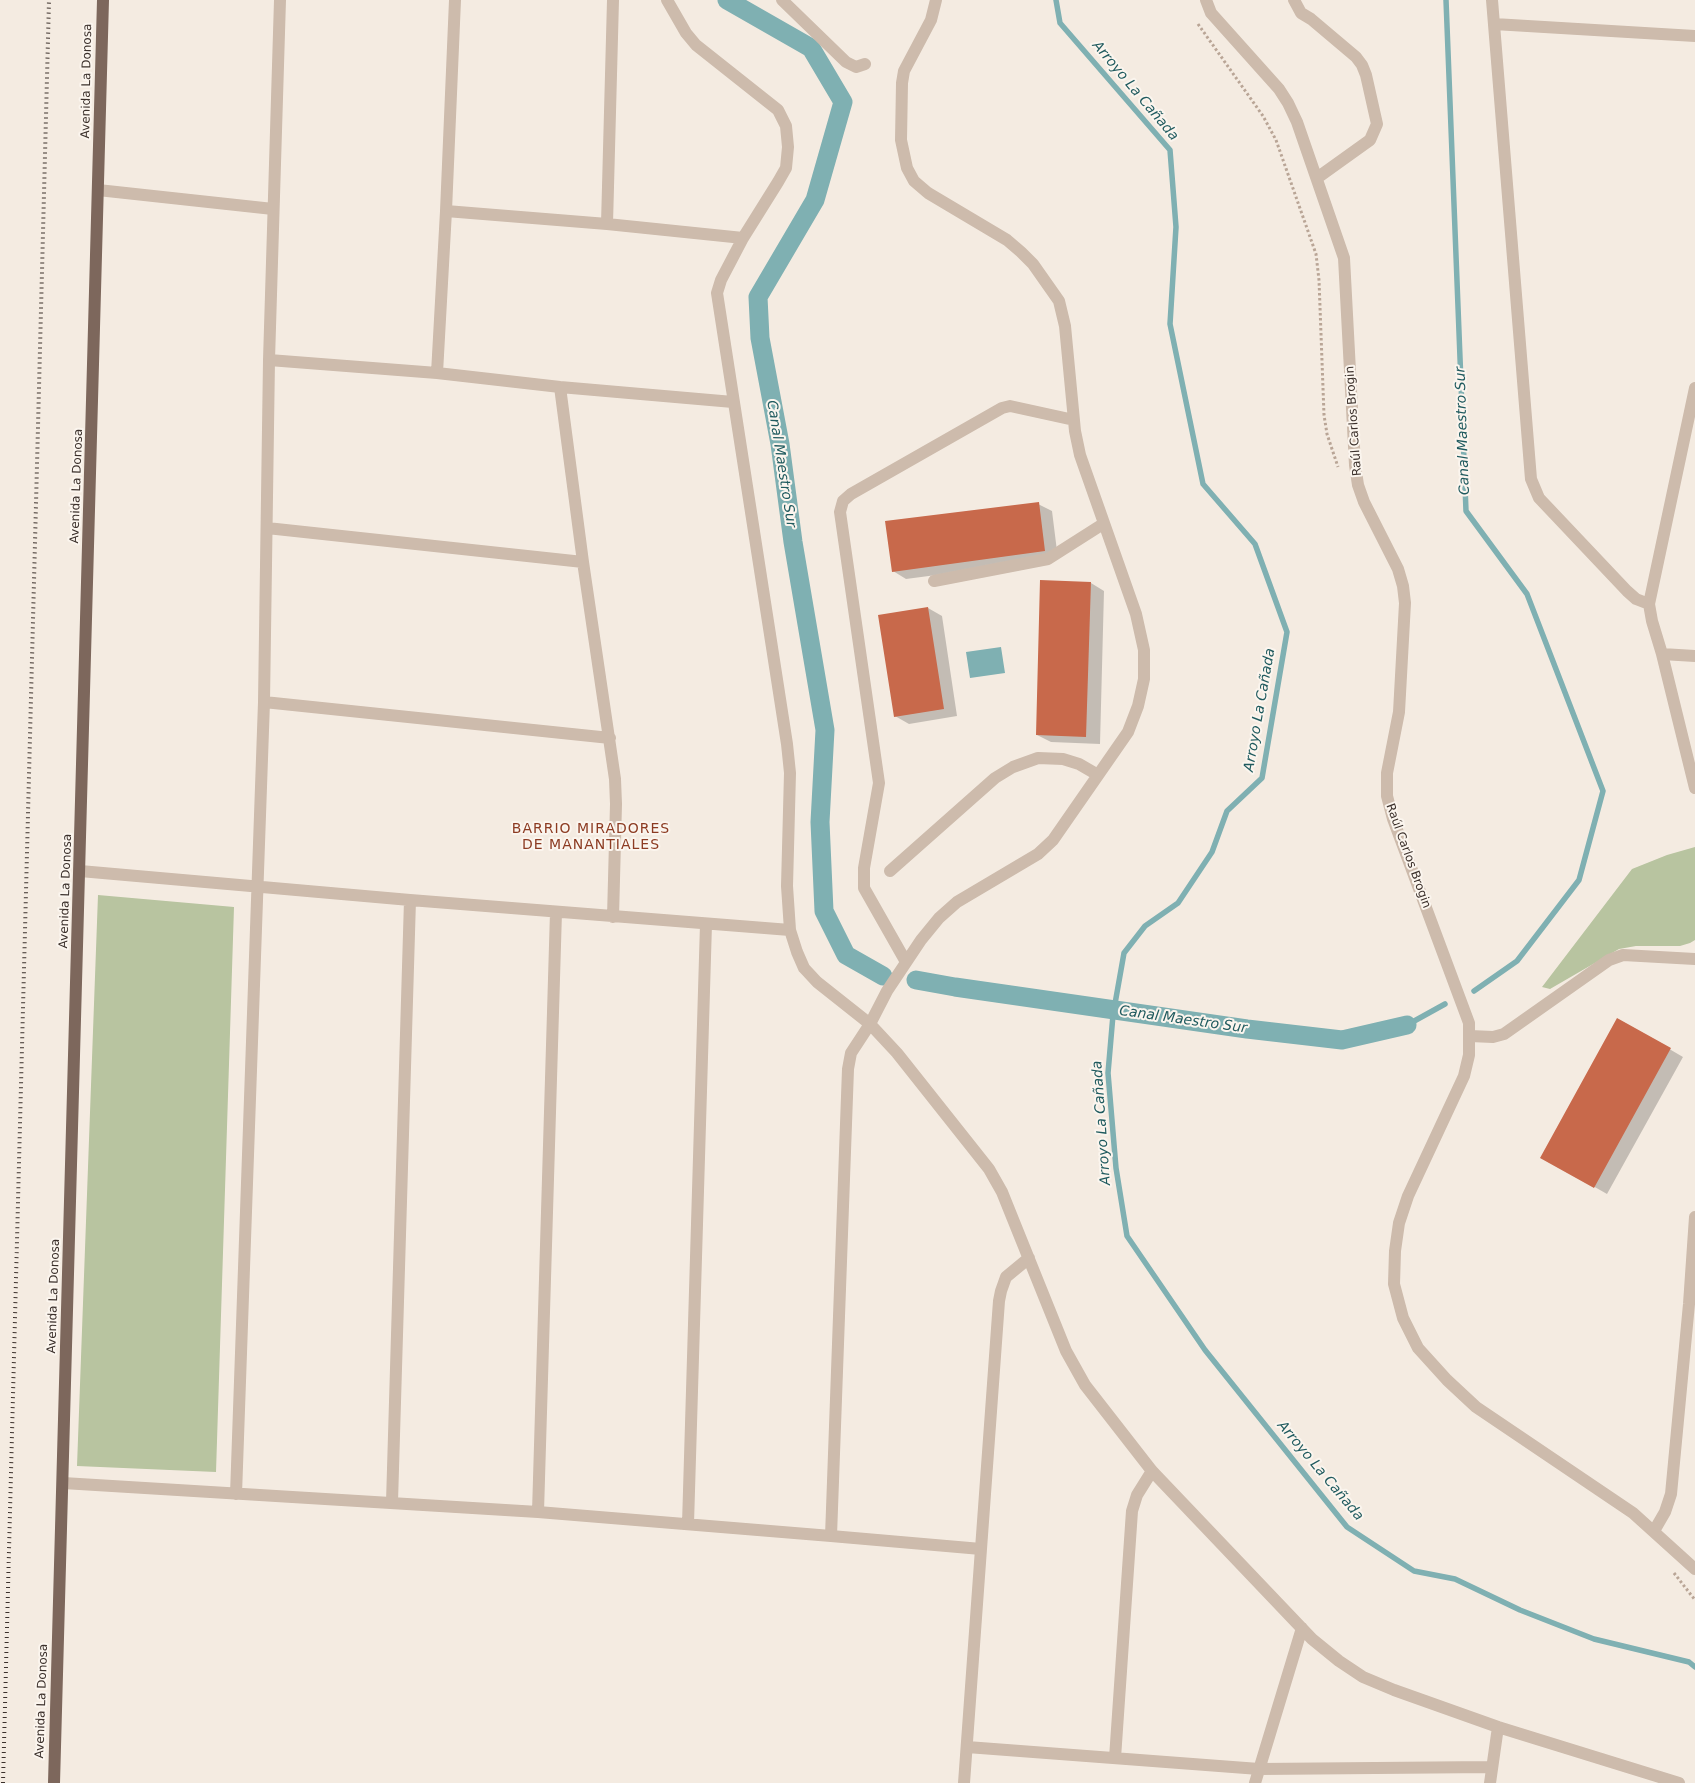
<!DOCTYPE html>
<meta charset="utf-8">
<style>
body{margin:0}
canvas{display:block;background:#f4ebe1}
</style>
<canvas width="1695" height="1783"></canvas>
<script>
const c = document.querySelector('canvas').getContext('2d');
c.lineJoin = 'round';
function fillPath(path, color) { c.fillStyle = color; c.fill(path, 'evenodd'); }
const shape = rows => new Path2D(rows.map(r => 'M' + r).join(''));
function strokePath(path, color, width, dash) { c.strokeStyle = color; c.lineWidth = width; c.lineCap = dash ? 'butt' : 'round'; c.setLineDash(dash || []); c.stroke(path); }
function write(font, color, halo, rows, align = 'center') {
  c.font = font + ' "DejaVu Sans",sans-serif'; c.lineWidth = 4; c.setLineDash([]); c.textBaseline = 'middle'; c.strokeStyle = halo; c.fillStyle = color; for (const [text, x, y, turn = 0] of rows) {
    c.save(); c.translate(x, y); c.rotate((+turn || 0) * Math.PI / 180); c.textAlign = isNaN(turn) ? turn : align; if (halo) c.strokeText(text, 0, 0); c.fillText(text, 0, 0); c.restore();
  }
}
fillPath(shape([
 [1695,847,1695,940,1690,943,1680,946,1636,946,1619,949,1550,989,1542,987,1632,869,1667,855],
 [98,895,234,907,216,1472,77,1466]
]), '#b8c4a0');
fillPath(shape([
 [1001,647,1005,673,970,678,966,652]
]), '#7fb0b2');
fillPath(shape([
 [1038,504,1052,511,1058,559,906,579,893,571],
 [1091,583,1104,591,1100,744,1051,742,1037,735],
 [928,608,942,616,957,716,909,724,895,716],
 [1618,1019,1683,1057,1607,1194,1542,1157]
]), '#0003');
strokePath(shape([
 [1056,0,1060,23,1170,150,1176,227,1170,324,1203,484,1255,544,1287,632,1262,778,1227,811,1212,852,1178,903,1145,926,1124,953,1113,1015,1108,1073,1116,1168,1127,1236,1205,1350,1347,1527,1414,1571,1455,1579,1520,1610,1594,1639,1689,1662,1695,1667],
 [1446,0,1466,511,1527,594,1603,791,1579,880,1517,961,1474,991],
 [1407,1025,1445,1004]
]), '#7fb0b2', 5.5);
strokePath(shape([
 [727,0,811,48,843,102,815,200,758,297,760,338,780,444,793,542,825,730,820,822,824,911,846,955,883,976],
 [916,980,955,987,1247,1029,1342,1040,1407,1025]
]), '#7fb0b2', 19);
fillPath(shape([
 [1039,502,1045,551,892,572,885,521],
 [1040,580,1091,582,1086,737,1036,735],
 [928,607,944,709,894,717,878,615],
 [1617,1018,1671,1048,1594,1188,1540,1158]
]), '#c8694b');
strokePath(shape([
 [1198,24,1263,116,1276,140,1316,254,1319,280,1324,415,1327,434,1338,467],
 [1674,1573,1695,1600]
]), '#b9a596', 3, [2.5, 2.5]);
strokePath(shape([
 [782,0,846,62,856,67,865,64],
 [936,0,931,20,904,71,902,83,901,140,907,168,914,181,928,193,1007,240,1021,252,1033,264,1059,301,1065,326,1075,431,1080,455,1136,614,1144,650,1144,679,1138,706,1128,732,1053,840,1038,854,957,902,939,918,921,940,887,991,870,1024,897,1053,989,1169,1002,1192,1066,1351,1085,1385,1152,1471,1312,1639,1339,1661,1363,1677,1394,1690,1498,1727,1679,1783],
 [1206,0,1211,13,1279,89,1288,103,1297,122,1344,258,1355,465,1358,485,1364,502,1398,569,1403,586,1405,603,1399,712,1387,773,1387,796,1393,819,1469,1023,1469,1055,1464,1076,1408,1196,1399,1223,1395,1251,1394,1284,1403,1318,1418,1348,1447,1380,1476,1407,1633,1513,1695,1569],
 [1294,0,1301,13,1311,19,1356,57,1362,65,1366,75,1377,124,1370,140,1317,178],
 [1492,0,1531,479,1539,498,1627,591,1636,599,1649,604,1652,621,1662,654,1695,788],
 [1494,24,1695,36],
 [98,190,273,209],
 [446,211,607,224,743,238],
 [607,224,613,0],
 [269,360,437,373,560,387,733,402],
 [437,373,446,211,455,0],
 [560,387,583,562,615,779,616,804,613,917],
 [267,528,583,562],
 [934,581,1048,559,1103,524],
 [1649,604,1695,388],
 [1662,654,1695,656],
 [264,702,610,738],
 [80,871,410,900,790,930],
 [890,871,995,778,1013,767,1038,758,1063,759,1079,764,1098,775],
 [906,962,864,888,864,868,879,783,840,512,843,501,851,494,1002,408,1010,406,1074,420],
 [1470,1036,1493,1037,1504,1034,1609,960,1623,955,1695,959],
 [63,1483,538,1512,831,1536,848,1069,851,1053,870,1024,817,982,804,968,797,952,790,930,787,886,790,773,787,744,717,293,721,280,743,238,778,182,786,168,788,147,786,126,778,110,696,45,686,33,667,0],
 [236,1494,264,702,269,360,280,0],
 [392,1502,410,900],
 [538,1512,556,912],
 [688,1524,706,924],
 [1654,1531,1665,1512,1671,1494,1689,1304,1695,1217],
 [831,1536,981,1549],
 [967,1747,1259,1769,1491,1767],
 [1115,1758,1132,1511,1137,1495,1152,1471],
 [964,1783,999,1301,1001,1291,1006,1277,1029,1258],
 [1255,1783,1302,1628],
 [1490,1783,1498,1727]
]), '#cdbbac', 12);
strokePath(shape([
 [54,1783,103,0]
]), '#7d675c', 12);
strokePath(shape([
 [3,1783,49,0]
]), '#3b302b', 4, [1, 4]);
write('12px', '#3b302b', '#fbf5ee', [
 ["Avenida La Donosa",87,81,-89],
 ["Raúl Carlos Brogin",1354,421,-94],
 ["Avenida La Donosa",77,486,-88],
 ["Raúl Carlos Brogin",1408,856,70],
 ["Avenida La Donosa",66,891,-88],
 ["Avenida La Donosa",54,1296,-88],
 ["Avenida La Donosa",42,1701,-88]
]);
write('italic 14px', '#1f5a5e', '#fbf5ee', [
 ["Arroyo La Cañada",1135,91,50],
 ["Canal Maestro Sur",1463,431,-92],
 ["Canal Maestro Sur",781,464,81],
 ["Arroyo La Cañada",1260,710,-80],
 ["Canal Maestro Sur",1183,1020,8],
 ["Arroyo La Cañada",1102,1123,-94],
 ["Arroyo La Cañada",1320,1471,50]
]);
c.letterSpacing = '1px';
write('14px', '#8c3b22', '#fbf5ee', [
 ["BARRIO MIRADORES",591,829],
 ["DE MANANTIALES",591,845]
]);
c.letterSpacing = '0px';
</script>
